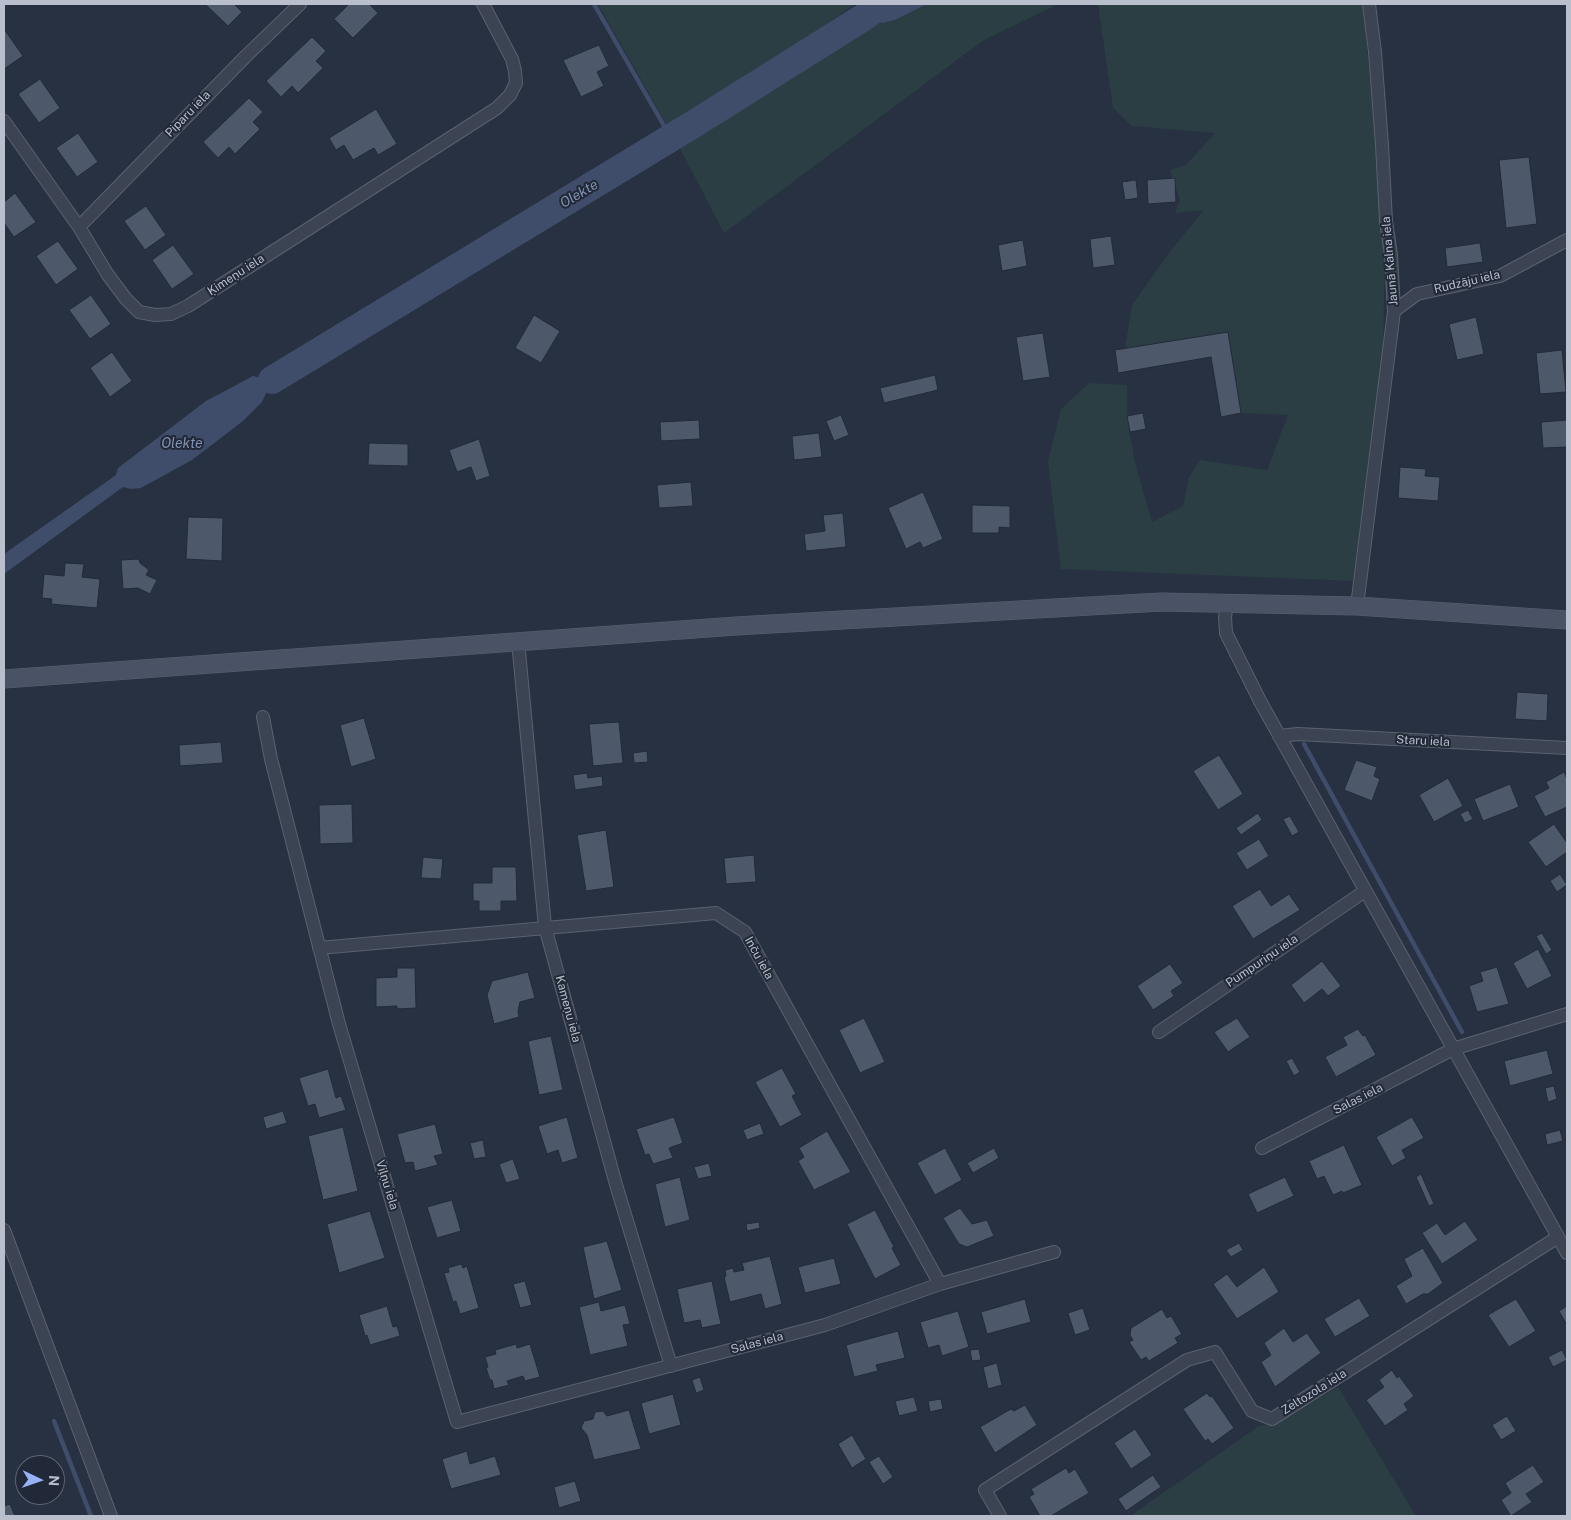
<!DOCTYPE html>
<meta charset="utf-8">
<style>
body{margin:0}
#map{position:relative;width:1571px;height:1520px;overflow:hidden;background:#283142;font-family:"Public Sans",sans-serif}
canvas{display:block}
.frame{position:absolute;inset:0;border:5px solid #b9bfcc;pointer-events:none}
.north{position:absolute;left:15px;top:1455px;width:50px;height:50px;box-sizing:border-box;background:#212837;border:1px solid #5e6473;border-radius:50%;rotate:93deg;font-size:14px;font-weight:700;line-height:20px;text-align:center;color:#b9bfcc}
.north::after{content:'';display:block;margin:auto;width:18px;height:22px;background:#95b2f5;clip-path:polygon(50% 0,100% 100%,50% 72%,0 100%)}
</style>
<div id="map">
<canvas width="1571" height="1520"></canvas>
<div class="frame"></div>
<div class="north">N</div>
</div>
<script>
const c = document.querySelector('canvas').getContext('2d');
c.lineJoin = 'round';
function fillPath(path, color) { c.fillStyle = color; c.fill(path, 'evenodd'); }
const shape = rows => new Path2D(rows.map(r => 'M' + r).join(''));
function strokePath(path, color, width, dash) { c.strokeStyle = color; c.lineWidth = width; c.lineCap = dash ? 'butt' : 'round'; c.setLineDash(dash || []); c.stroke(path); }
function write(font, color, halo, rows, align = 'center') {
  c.font = font + ' "Public Sans",sans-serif'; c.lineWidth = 4; c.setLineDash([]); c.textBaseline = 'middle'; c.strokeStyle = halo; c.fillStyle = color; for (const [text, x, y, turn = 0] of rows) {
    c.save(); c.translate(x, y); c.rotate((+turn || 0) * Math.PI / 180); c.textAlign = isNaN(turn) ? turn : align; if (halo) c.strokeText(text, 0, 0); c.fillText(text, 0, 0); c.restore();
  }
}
fillPath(shape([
 [598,4,855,4,672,134],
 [927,4,1058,4,984,40,724,233,676,141,869,21,883,23,895,20],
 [1098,4,1362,4,1365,23,1385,257,1383,349,1353,581,1061,569,1048,462,1061,409,1089,383,1127,385,1127,416,1135,463,1152,522,1183,506,1189,477,1200,460,1267,470,1288,415,1241,413,1228,332,1125,349,1132,305,1172,249,1204,210,1175,213,1180,200,1170,170,1186,165,1215,133,1132,126,1113,108],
 [1338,1387,1416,1516,1130,1516,1259,1426,1283,1419]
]), '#2a3e43');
fillPath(shape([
 [860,4,927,4,895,20,883,23,869,21,861,13],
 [253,376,272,380,262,402,243,421,192,460,161,477,141,488,131,489,123,487,4,574,4,554,116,475,118,468,206,401]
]), '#3f4d6a');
strokePath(shape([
 [594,4,671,138],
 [1304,744,1462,1032],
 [54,1421,91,1516]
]), '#3f4d6a', 4.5);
strokePath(shape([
 [272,380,697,122,864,17,882,4]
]), '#3f4d6a', 28);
const building = shape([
 [205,4,234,4,242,12,228,26,205,4],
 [349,4,369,4,378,13,353,38,334,19,349,4],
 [4,29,23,56,4,69,4,29],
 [312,37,326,51,316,61,323,68,298,93,292,86,281,97,266,81,312,37],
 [599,45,609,66,597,72,604,86,581,97,563,60,599,45],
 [40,79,60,108,39,123,18,94,40,79],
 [249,98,263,112,253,122,260,129,235,154,229,147,218,158,203,142,249,98],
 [376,109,397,144,378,155,374,148,353,160,344,145,336,150,329,138,376,109],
 [78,133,98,162,77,177,56,148,78,133],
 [1529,157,1537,224,1506,228,1499,160,1529,157],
 [1175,178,1176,202,1148,204,1147,180,1175,178],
 [1136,180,1138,198,1125,200,1122,182,1136,180],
 [15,193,36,222,14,237,4,223,4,202,15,193],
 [146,206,166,235,145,250,124,221,146,206],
 [1111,236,1115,265,1093,268,1090,239,1111,236],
 [1023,240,1027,266,1002,271,998,245,1023,240],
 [58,241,78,269,56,285,36,256,58,241],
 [1480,243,1483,262,1447,267,1445,248,1480,243],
 [173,245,194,274,172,289,152,260,173,245],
 [91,295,111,324,90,339,69,310,91,295],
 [534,315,560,331,541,363,515,348,534,315],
 [1476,317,1484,354,1457,360,1449,324,1476,317],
 [1228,332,1241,413,1221,417,1211,357,1118,373,1115,350,1228,332],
 [1043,333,1050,377,1023,381,1016,337,1043,333],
 [1562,350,1566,392,1540,394,1536,353,1562,350],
 [112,352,132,381,110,397,90,368,112,352],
 [935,375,938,390,884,403,880,388,935,375],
 [1143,413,1146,429,1130,432,1127,416,1143,413],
 [841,415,849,435,834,441,826,421,841,415],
 [699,420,700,439,661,441,660,422,699,420],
 [1567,420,1567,447,1543,448,1541,422,1567,420],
 [819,433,822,457,794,460,792,436,819,433],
 [479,439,490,476,476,481,471,467,457,472,449,450,479,439],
 [369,443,408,444,408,466,368,465,369,443],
 [1400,467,1426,469,1425,476,1440,477,1438,501,1398,498,1400,467],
 [691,482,693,506,659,508,657,485,691,482],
 [923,492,943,539,923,548,920,542,906,549,888,508,923,492],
 [972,505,1010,506,1010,528,999,527,999,533,972,533,972,505],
 [843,513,846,547,806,551,804,534,825,531,823,515,843,513],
 [188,517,223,518,222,561,186,559,188,517],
 [139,559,140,563,149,570,146,575,157,580,150,594,138,588,123,589,121,560,139,559],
 [65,563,84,564,82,577,100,579,97,608,51,604,52,599,42,598,44,574,64,576,65,563],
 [1517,692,1548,694,1547,721,1515,719,1517,692],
 [364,718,376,759,351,767,340,725,364,718],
 [619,722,623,763,593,766,589,724,619,722],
 [221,742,223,763,180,766,179,745,221,742],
 [647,751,648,762,634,763,633,753,647,751],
 [1219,755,1243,794,1218,810,1193,771,1219,755],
 [1356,760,1377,767,1374,776,1380,779,1372,801,1344,790,1356,760],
 [1564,772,1567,779,1567,807,1545,817,1534,796,1549,788,1546,782,1564,772],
 [587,773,588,778,602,776,603,786,575,790,573,775,587,773],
 [1448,778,1463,806,1434,822,1419,795,1448,778],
 [1510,784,1519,807,1483,821,1474,799,1510,784],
 [352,804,353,843,320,844,319,805,352,804],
 [1468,810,1473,819,1465,823,1460,814,1468,810],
 [1258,813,1262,820,1241,835,1236,828,1258,813],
 [1290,816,1299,832,1292,836,1283,819,1290,816],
 [1554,824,1567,843,1567,852,1546,867,1528,842,1554,824],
 [606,830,614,887,586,891,577,835,606,830],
 [1259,839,1269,856,1247,870,1236,853,1259,839],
 [754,855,756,882,726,884,724,858,754,855],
 [423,857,443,859,441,879,421,878,423,857],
 [492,867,516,867,517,901,501,901,501,911,479,911,479,901,473,901,473,883,492,883,492,867],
 [1560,874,1567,885,1557,892,1550,881,1560,874],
 [1260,889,1271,906,1289,894,1300,910,1253,939,1232,906,1260,889],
 [1542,933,1552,950,1546,954,1536,936,1542,933],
 [1538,949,1552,976,1527,989,1513,963,1538,949],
 [1322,961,1341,986,1328,996,1322,989,1304,1003,1291,985,1322,961],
 [1170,964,1183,983,1171,991,1174,996,1153,1010,1137,986,1170,964],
 [1497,967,1509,1004,1477,1012,1469,986,1483,981,1480,972,1497,967],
 [397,968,415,968,416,1008,397,1009,397,1006,376,1007,376,978,397,977,397,968],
 [528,972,535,998,520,1002,518,1011,519,1017,494,1024,487,995,492,981,528,972],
 [864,1018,885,1062,860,1073,839,1030,864,1018],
 [1237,1018,1250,1037,1228,1052,1214,1032,1237,1018],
 [1358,1029,1363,1036,1365,1035,1376,1055,1336,1077,1325,1057,1347,1045,1343,1037,1358,1029],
 [551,1036,563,1090,539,1095,528,1041,551,1036],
 [1547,1050,1553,1074,1510,1086,1504,1061,1547,1050],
 [1292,1058,1300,1072,1294,1076,1286,1061,1292,1058],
 [782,1068,796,1094,792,1096,802,1115,780,1127,755,1082,782,1068],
 [328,1069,336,1098,341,1096,346,1110,319,1118,315,1104,308,1106,299,1078,328,1069],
 [1554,1086,1557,1099,1548,1102,1545,1088,1554,1086],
 [283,1111,287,1123,266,1129,263,1117,283,1111],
 [567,1117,578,1158,562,1163,558,1150,547,1154,538,1126,567,1117],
 [674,1117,683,1143,669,1148,673,1158,653,1164,649,1154,645,1155,636,1129,674,1117],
 [1412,1117,1424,1138,1402,1150,1406,1158,1392,1166,1376,1137,1412,1117],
 [760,1123,764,1134,747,1140,743,1130,760,1123],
 [435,1124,443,1154,434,1156,438,1165,415,1171,413,1162,405,1163,397,1134,435,1124],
 [343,1127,358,1191,323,1200,308,1136,343,1127],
 [1560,1130,1563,1141,1547,1145,1545,1134,1560,1130],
 [827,1131,851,1172,814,1190,798,1161,804,1157,799,1148,827,1131],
 [483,1140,486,1157,474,1159,470,1143,483,1140],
 [1344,1145,1362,1185,1343,1193,1342,1191,1333,1195,1324,1176,1317,1179,1309,1161,1344,1145],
 [945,1148,962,1180,935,1195,917,1163,945,1148],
 [994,1148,999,1158,973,1173,967,1163,994,1148],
 [513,1159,520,1179,506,1183,499,1164,513,1159],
 [709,1163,712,1176,698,1179,694,1167,709,1163],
 [1421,1174,1434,1204,1429,1206,1416,1177,1421,1174],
 [680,1177,690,1220,665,1227,655,1184,680,1177],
 [1285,1177,1294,1196,1257,1213,1248,1194,1285,1177],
 [452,1200,461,1231,437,1238,427,1207,452,1200],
 [960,1208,972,1224,987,1220,994,1236,967,1247,959,1244,943,1218,960,1208],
 [875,1210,894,1247,892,1248,901,1265,875,1279,847,1224,875,1210],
 [370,1211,385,1258,339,1273,327,1224,370,1211],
 [1465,1221,1478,1240,1442,1264,1422,1233,1437,1223,1445,1235,1465,1221],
 [759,1222,760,1228,747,1231,746,1224,759,1222],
 [607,1241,622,1290,594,1299,583,1247,607,1241],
 [1239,1243,1243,1250,1231,1257,1226,1250,1239,1243],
 [1423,1248,1443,1283,1428,1294,1423,1294,1406,1304,1396,1286,1412,1276,1404,1259,1423,1248],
 [770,1256,782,1304,765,1309,761,1294,730,1302,724,1277,726,1276,725,1270,733,1268,734,1272,744,1270,742,1263,770,1256],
 [834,1258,841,1284,805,1293,798,1267,834,1258],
 [461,1264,463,1268,467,1266,479,1308,460,1314,456,1301,453,1302,444,1273,449,1272,448,1268,461,1264],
 [1264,1267,1279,1292,1237,1319,1213,1284,1227,1274,1237,1287,1264,1267],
 [525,1281,532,1305,520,1308,513,1284,525,1281],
 [712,1281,721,1324,702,1328,700,1320,684,1323,677,1289,712,1281],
 [1359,1298,1370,1316,1335,1337,1324,1319,1359,1298],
 [1025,1299,1031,1322,987,1334,981,1312,1025,1299],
 [1516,1299,1536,1331,1509,1347,1488,1315,1516,1299],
 [599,1302,601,1311,625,1305,630,1324,623,1325,628,1346,590,1355,579,1307,599,1302],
 [387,1306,393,1327,397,1326,400,1336,370,1345,367,1335,365,1336,359,1315,387,1306],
 [1567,1306,1567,1325,1559,1311,1567,1306],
 [1083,1308,1090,1330,1075,1335,1068,1313,1083,1308],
 [1162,1309,1167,1318,1171,1316,1182,1334,1175,1338,1178,1343,1149,1361,1146,1357,1141,1360,1129,1342,1133,1340,1130,1335,1131,1328,1162,1309],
 [958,1311,969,1347,942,1356,939,1345,928,1348,920,1322,958,1311],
 [1284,1328,1293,1342,1307,1333,1321,1353,1275,1387,1261,1362,1271,1355,1264,1343,1284,1328],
 [898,1331,905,1358,876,1365,878,1371,854,1377,846,1345,898,1331],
 [516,1344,517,1348,530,1344,540,1377,525,1381,523,1376,507,1381,509,1385,494,1389,492,1380,490,1380,486,1368,488,1367,485,1357,496,1354,495,1350,516,1344],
 [979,1349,981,1360,972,1361,970,1350,979,1349],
 [1562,1350,1567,1360,1553,1367,1548,1357,1562,1350],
 [997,1363,1002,1385,988,1389,983,1367,997,1363],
 [1392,1370,1397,1378,1399,1376,1414,1396,1404,1404,1408,1410,1385,1426,1366,1400,1384,1387,1379,1380,1392,1370],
 [700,1377,704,1390,696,1393,692,1380,700,1377],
 [1207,1393,1210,1397,1212,1396,1234,1428,1212,1444,1208,1439,1205,1441,1183,1409,1207,1393],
 [673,1394,681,1425,649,1434,641,1403,673,1394],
 [914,1397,918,1411,899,1416,895,1401,914,1397],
 [941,1399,943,1409,930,1412,928,1401,941,1399],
 [1025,1405,1037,1425,995,1453,980,1427,1011,1409,1014,1411,1025,1405],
 [629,1410,641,1449,594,1460,587,1435,581,1428,584,1421,593,1419,595,1412,603,1411,607,1416,629,1410],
 [1507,1416,1516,1431,1501,1440,1492,1425,1507,1416],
 [1135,1429,1152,1455,1131,1469,1114,1443,1135,1429],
 [852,1435,866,1459,852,1468,838,1444,852,1435],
 [467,1451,470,1464,495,1456,501,1475,451,1489,442,1459,467,1451],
 [879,1456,893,1477,883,1484,869,1462,879,1456],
 [1533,1465,1544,1482,1526,1494,1532,1502,1511,1516,1501,1500,1511,1493,1505,1483,1533,1465],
 [1066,1468,1069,1473,1075,1469,1089,1493,1051,1516,1040,1516,1029,1497,1034,1494,1031,1489,1066,1468],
 [1153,1475,1161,1487,1126,1511,1118,1499,1153,1475],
 [575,1481,581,1501,559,1508,554,1487,575,1481],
 [10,1504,15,1516,4,1516,4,1506,10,1504]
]);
fillPath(building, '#4e586b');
strokePath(building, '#232a39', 1);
const street = shape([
 [4,121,79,227,108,275,126,299,139,312,155,315,171,314,188,306,497,108,510,95,516,83,515,71,512,59,483,4],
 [79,227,246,56,300,4],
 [1394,311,1417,294,1500,276,1567,240],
 [1227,603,1225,617,1226,633,1260,701,1567,1253],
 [1357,606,1394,311,1391,255,1386,221,1382,145,1375,52,1369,4],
 [518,641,545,927,617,1188,671,1366],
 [263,717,271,759,339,1024,457,1422,825,1325,940,1284,1054,1252],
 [1279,736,1298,734,1567,748],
 [319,948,716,913,745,932,940,1284],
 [1159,1032,1365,891],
 [1262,1148,1453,1049,1567,1014],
 [4,1230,111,1516],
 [1000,1516,985,1490,1187,1360,1215,1352,1252,1411,1272,1419,1558,1237]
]);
const secondary = shape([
 [4,679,736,626,1161,602,1357,606,1567,620]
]);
strokePath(street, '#5a616f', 14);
strokePath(secondary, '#5a616f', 19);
strokePath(street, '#3c4352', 12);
strokePath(secondary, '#4a5265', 18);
write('12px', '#b9bfcc', '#212837', [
 ["Piparu iela",188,114,-46],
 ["Jaunā Kalna iela",1390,261,-95],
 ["Ķimeņu iela",236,275,-33],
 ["Rudzāju iela",1467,282,-13],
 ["Staru iela",1423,741,3],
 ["Inču iela",759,958,61],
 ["Pumpuriņu iela",1262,961,-34],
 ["Kameņu iela",568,1009,75],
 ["Salas iela",1358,1099,-27],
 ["Viļņu iela",387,1185,73],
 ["Salas iela",757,1343,-15],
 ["Zeltozola iela",1314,1392,-32]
]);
write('italic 14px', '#8292b2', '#212837', [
 ["Olekte",579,194,-31],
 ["Olekte",182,444]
]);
</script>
